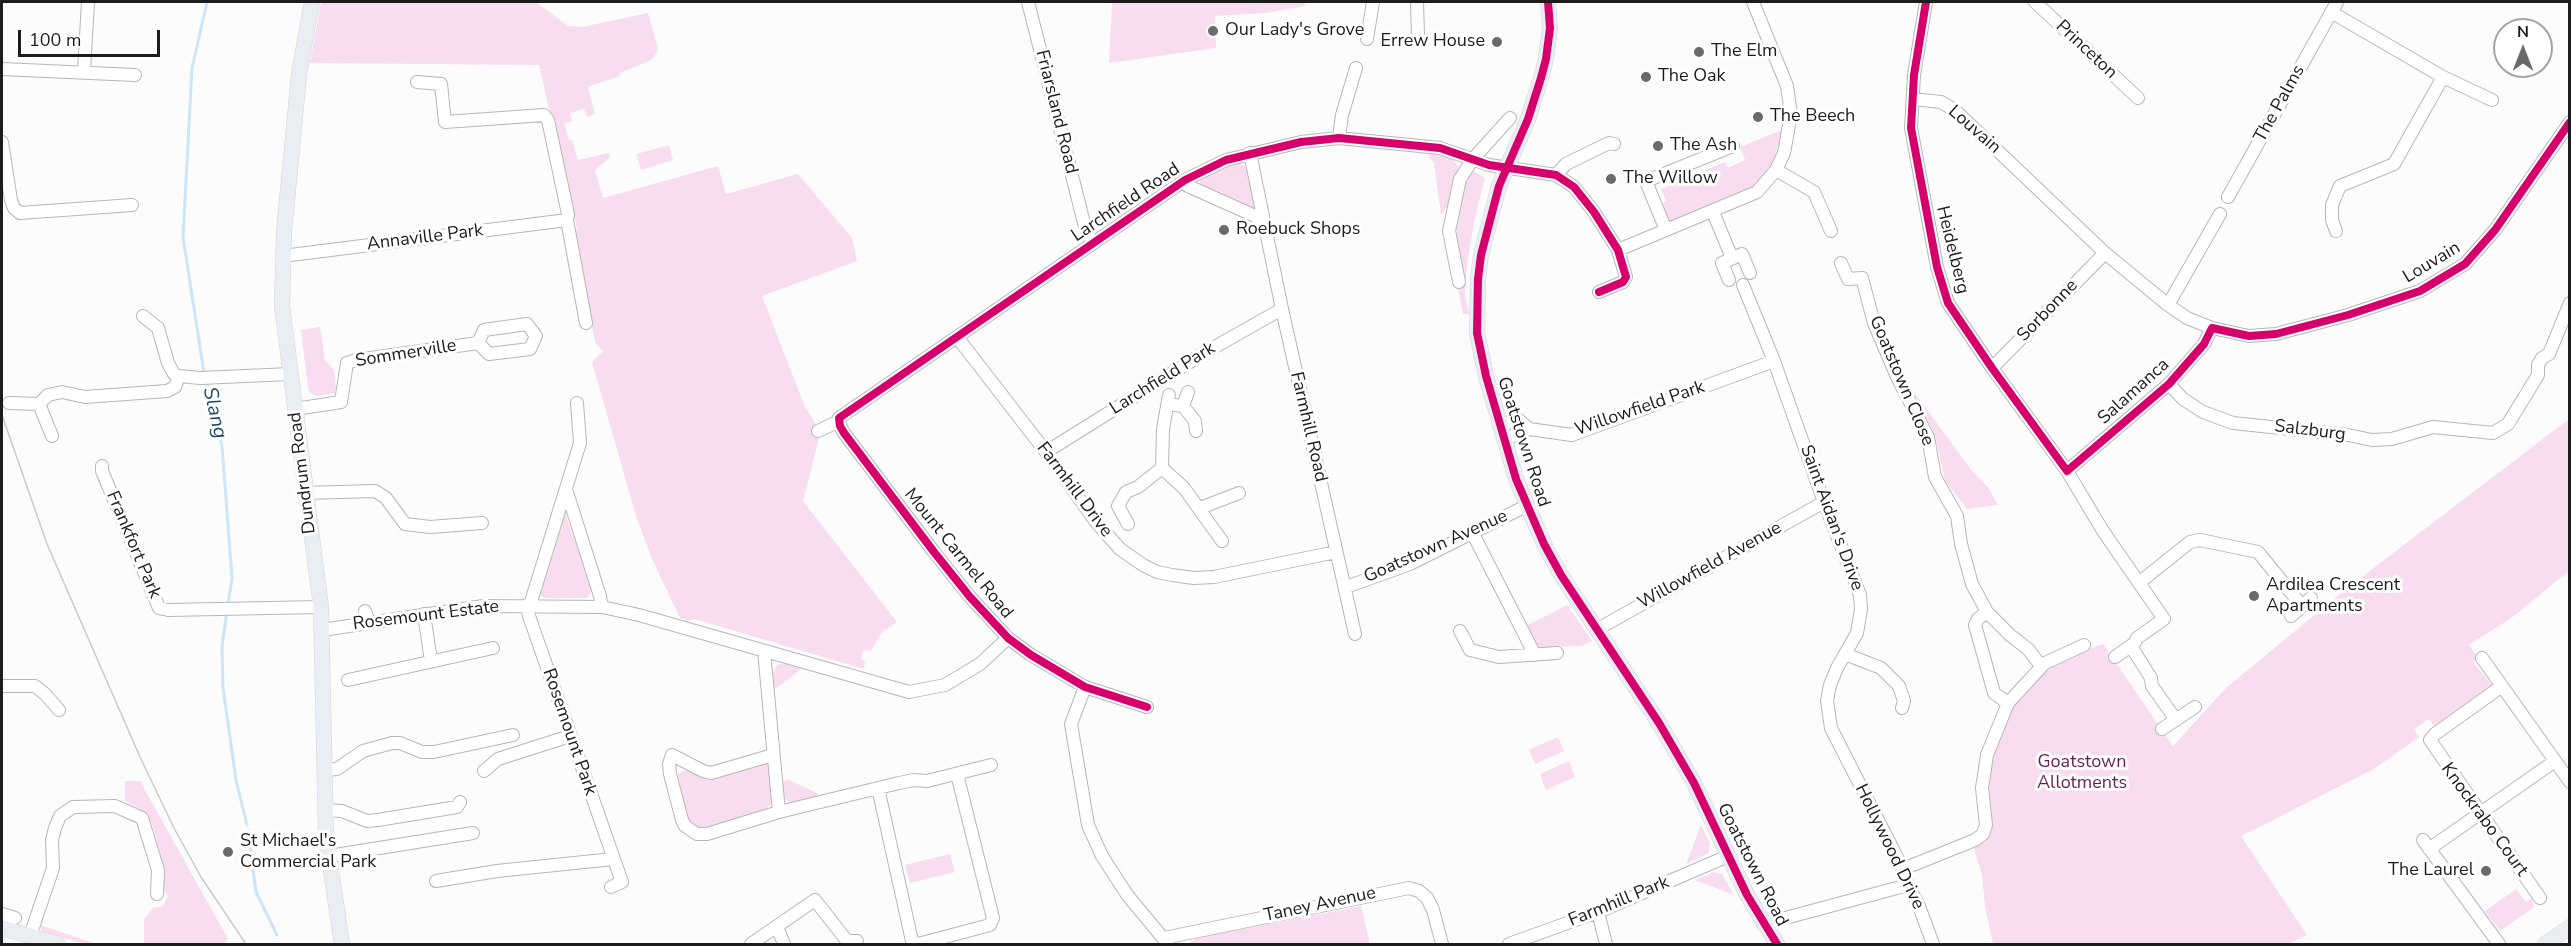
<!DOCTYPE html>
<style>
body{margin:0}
#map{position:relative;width:2571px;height:946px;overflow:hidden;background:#fcfcfd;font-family:"Nunito Sans",sans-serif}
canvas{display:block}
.frame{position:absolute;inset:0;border:3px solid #1c1c1d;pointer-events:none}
.north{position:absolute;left:2493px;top:18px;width:60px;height:60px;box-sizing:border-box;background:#fff;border:2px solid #a4a4a5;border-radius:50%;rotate:0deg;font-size:16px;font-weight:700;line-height:24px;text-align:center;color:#1c1c1d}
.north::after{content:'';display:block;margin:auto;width:21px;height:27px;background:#6a6a6b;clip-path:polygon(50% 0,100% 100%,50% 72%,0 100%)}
.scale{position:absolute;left:18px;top:30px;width:142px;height:27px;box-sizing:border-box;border:3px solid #1c1c1d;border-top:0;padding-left:8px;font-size:18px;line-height:21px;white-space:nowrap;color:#1c1c1d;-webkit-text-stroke:4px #fff;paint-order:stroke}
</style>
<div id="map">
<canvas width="2571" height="946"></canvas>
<div class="frame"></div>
<div class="north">N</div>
<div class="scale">100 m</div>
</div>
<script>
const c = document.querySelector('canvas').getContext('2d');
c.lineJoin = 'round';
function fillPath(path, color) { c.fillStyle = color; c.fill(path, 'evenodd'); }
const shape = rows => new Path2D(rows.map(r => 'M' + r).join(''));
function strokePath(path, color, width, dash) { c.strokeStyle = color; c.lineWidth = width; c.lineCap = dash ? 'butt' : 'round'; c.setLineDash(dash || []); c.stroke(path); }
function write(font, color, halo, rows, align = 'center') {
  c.font = font + ' "Nunito Sans",sans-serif'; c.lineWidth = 6; c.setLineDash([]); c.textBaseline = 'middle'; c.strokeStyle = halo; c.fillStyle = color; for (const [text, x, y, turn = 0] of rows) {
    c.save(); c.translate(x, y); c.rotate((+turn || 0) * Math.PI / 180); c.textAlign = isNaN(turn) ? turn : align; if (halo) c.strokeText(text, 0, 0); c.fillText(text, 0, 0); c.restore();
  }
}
fillPath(shape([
 [321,2,536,2,568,26,582,27,648,13,658,48,656,54,651,60,620,73,620,76,588,87,595,114,587,117,584,109,570,113,572,121,564,124,569,140,572,140,578,160,609,153,610,157,595,170,603,198,718,166,726,194,798,174,852,238,857,261,762,296,805,407,823,435,819,438,803,501,897,622,882,632,871,651,863,650,861,659,865,661,864,669,694,619,689,621,680,618,652,559,636,516,592,362,603,351,596,344,572,238,577,229,539,65,310,63],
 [1112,2,1304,2,1305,6,1265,13,1215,16,1216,48,1109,63],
 [1784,129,1771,167,1754,188,1698,213,1696,211,1676,219,1674,223,1669,222,1661,205,1666,201,1661,189,1725,162,1728,168,1745,160,1740,147],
 [669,145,673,160,641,170,636,154],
 [1431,154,1451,157,1459,167,1449,204,1441,215,1434,163,1428,156],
 [1239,162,1247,168,1256,204,1254,208,1250,209,1199,185,1201,177],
 [1472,170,1485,178,1475,217,1467,264,1465,295,1469,314,1463,314,1458,288,1462,284,1455,240,1463,192],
 [320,327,325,360,334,370,336,388,335,393,331,394,317,396,310,393,308,388,301,330],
 [1912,389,1972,471,1988,487,1998,505,1967,509,1945,481,1935,435],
 [2569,419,2569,571,2510,619,2469,645,2478,658,2473,662,2492,685,2434,726,2429,719,2414,729,2419,737,2374,769,2241,836,2307,935,2288,944,1993,944,1985,906,1982,875,1974,849,1983,842,1990,831,1992,823,1989,784,1993,756,2007,717,2018,699,2038,678,2053,666,2076,653,2103,644,2173,746,2227,687,2350,586],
 [564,510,592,589,588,598,544,598,539,595],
 [1567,605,1592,641,1582,646,1544,647,1541,651,1536,648,1528,625],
 [781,664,788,664,801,669,774,690,773,673,777,665],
 [1558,737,1564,751,1535,764,1529,750],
 [1569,761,1575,777,1546,790,1540,774],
 [766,762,769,764,771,804,766,809,766,812,703,829,696,828,689,824,676,777,682,771],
 [787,779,819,794,820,796,793,802,787,801,784,797,783,783],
 [125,781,140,781,228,939,225,942,226,944,144,944,144,919,153,908,163,906,168,896,162,887,164,868,152,824,140,809,125,801],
 [1701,825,1710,843,1709,853,1686,864],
 [950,854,955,872,910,883,905,865],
 [1714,872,1722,874,1734,895,1695,880],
 [2516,889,2526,902,2532,898,2534,907,2500,931,2485,911],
 [1361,906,1370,944,1188,944,1197,938],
 [40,925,94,943,94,944,85,944,42,932]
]), '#f8ddf0');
strokePath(shape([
 [204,373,183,237,192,68,207,2],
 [206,380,222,446,232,578,228,604],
 [227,611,222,646,223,688,236,780,247,825],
 [248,831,256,892,277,935]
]), '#cce5f9', 3);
const minor = shape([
 [1028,2,1084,223,1092,243],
 [1417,2,1418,37],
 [1926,2,1914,75,1911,128,1937,267,1948,303,1992,368,2067,471,2103,531,2164,619,2137,638,2132,648,2151,678,2152,686,2176,720],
 [2035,2,2138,98],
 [2331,12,2443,77,2492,100],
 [1367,39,1373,2],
 [2,69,135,75],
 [84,71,88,2],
 [417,82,441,84,445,122,544,115,548,120,568,214,567,220,586,323],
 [1913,99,1941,102,1956,111,2105,253,2168,305,2187,318,2212,328,2249,336,2276,334,2348,315,2420,291,2465,264,2495,230,2570,122],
 [1339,138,1342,115,1356,68],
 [2,142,11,200,14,208,20,213,132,205],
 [1250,153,1282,309,1355,634],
 [1776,170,1814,192,1831,231],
 [1556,175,1566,164,1609,143,1614,144],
 [1185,180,1188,186,1264,220],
 [2228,197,2337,2],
 [1713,212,1732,258],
 [1666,230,1647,184,1649,180,1733,146],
 [2336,231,2332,220,2332,205,2340,186,2394,164,2443,77],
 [1618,250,1757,192,1776,170,1784,153,1791,114,1787,86,1753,2],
 [283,256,567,220],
 [1841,263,1848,279,1862,278,1874,323,1897,377,1928,437,1935,477,1957,516,1961,544,1972,584,1987,612,2010,635,2028,649,2041,666],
 [1729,280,1722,263,1742,254,1750,273],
 [1459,282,1449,231,1460,179,1473,159,1510,118],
 [1743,285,1774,361,1824,502,1860,595,1861,609,1857,633,1837,668,1830,685,1827,701,1831,728,1903,869,1908,885,1919,906,1933,944],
 [2168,305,2220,214],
 [143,316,158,328,168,363,174,374,179,376,200,378,291,374],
 [957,337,1046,452,1096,522,1120,549,1143,565,1157,572,1172,575,1194,578,1214,577,1336,552],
 [1992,368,2105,253],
 [2169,384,2183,399,2203,412,2233,423,2348,435,2372,440,2392,439,2433,427,2493,433,2508,424,2538,375,2538,365,2542,358,2549,354,2570,303],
 [1169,395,1163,429,1162,468,1184,488,1222,541],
 [9,403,39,404,48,395,62,392,85,397,167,391,175,387,179,376],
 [39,404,52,436],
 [1174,405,1183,406,1188,392],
 [1183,406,1195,421,1196,431],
 [295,409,341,402,347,363,356,360,478,343,484,330,527,324,536,336,530,349,489,354,478,343],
 [1499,425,1519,420,1529,429],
 [818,431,839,421],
 [1504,440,1529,429,1572,435,1774,361],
 [1046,452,1204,353,1282,309],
 [102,466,102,471,159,608,168,610,321,607],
 [2067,471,2169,384,2204,344,2212,328],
 [566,489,600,596,602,607],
 [304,493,375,491,386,498,405,524,430,527,482,523],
 [1200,508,1239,493],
 [1128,524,1118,506,1126,492,1138,487,1162,468],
 [1473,534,1535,655],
 [2140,582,2190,542,2200,540,2258,552,2302,606],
 [1346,587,1410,564,1526,506],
 [527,605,529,616,622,882,611,887],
 [530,605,580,443,577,403],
 [365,611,369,623],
 [1987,612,1978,619,1975,625,1994,693,2008,703],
 [424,614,431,661],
 [2291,616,2311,598],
 [322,630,483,606,602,607,639,615,909,692,945,685,980,664,1008,638],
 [1596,630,1824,502],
 [1460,631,1470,650,1499,657,1557,653],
 [764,651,779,812],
 [1845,654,1881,668,1899,686,1904,701,1902,708],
 [2115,657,2132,645],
 [2482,658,2570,782],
 [348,680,493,648],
 [2,686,35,686,45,694,59,710],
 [2502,686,2435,734,2430,740,2540,898],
 [1085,687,1071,724,1088,825,1102,856,1128,896,1168,944],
 [1147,707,1085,687,1031,655,1008,638,970,597,934,552,844,433,840,426,839,418,1185,180,1226,160,1301,142,1339,138,1440,148,1489,165,1556,175,1574,187,1594,212,1618,250,1626,277,1623,282,1599,292],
 [2162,729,2195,707],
 [773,755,711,773,703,771,672,755,669,764,670,774,682,820,685,826,697,834,707,834,779,812,899,783,914,780,927,781,991,765],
 [324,770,337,769,363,751,392,743,400,743,422,752,434,752,513,735],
 [484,771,498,759,570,736],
 [878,788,912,941,918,944,990,925,993,918,957,774],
 [325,810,342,811,367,821,378,820,457,807,460,802],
 [2423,840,2499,944],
 [2429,849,2555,761],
 [329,856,473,833],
 [1903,869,1975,840,1983,834,1986,825,1982,788,1987,755,2008,703,2045,663,2084,645],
 [436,881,497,871,613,859],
 [1598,912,1606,944],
 [2,914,15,918],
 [1763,924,1908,885],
 [777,927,784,944],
 [30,936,53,868,52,840,55,828,60,816,73,807,115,806,142,818,158,870,157,894],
 [1164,938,1409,888,1419,891,1427,898,1433,910,1442,944],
 [751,944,815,900,847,941,857,941],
 [1509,944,1598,912,1728,856]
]);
const major = shape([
 [312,2,299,74,293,138,284,232,282,306,321,607,326,837,342,944],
 [1548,2,1550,28,1546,59,1541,78,1528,119,1499,186,1481,255,1478,279,1477,333,1486,376,1516,479,1544,544,1561,575,1659,723,1694,783,1747,895,1777,944],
 [2,928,58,944],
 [2545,944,2570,927]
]);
strokePath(minor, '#b7b7b8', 14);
strokePath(major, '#d5d5d6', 16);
strokePath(minor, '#fff', 12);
strokePath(major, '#eaedf2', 15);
strokePath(shape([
 [2,415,47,544,140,757,174,828,201,877,246,944]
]), '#cacacb', 1.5);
strokePath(shape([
 [1548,2,1550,28,1546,59,1541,78,1528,119,1499,186,1481,255,1478,279,1477,333,1486,376,1516,479,1544,544,1561,575,1659,723,1694,783,1747,895,1777,944],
 [1926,2,1914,75,1911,128,1937,267,1948,303,1992,368,2067,471,2169,384,2204,344,2212,328,2249,336,2276,334,2348,315,2420,291,2465,264,2495,230,2570,122],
 [1147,707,1085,687,1031,655,1008,638,970,597,934,552,844,433,840,426,839,418,1185,180,1226,160,1301,142,1339,138,1440,148,1489,165,1556,175,1574,187,1594,212,1618,250,1626,277,1623,282,1599,292]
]), '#d6006c', 8);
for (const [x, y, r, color] of [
 [1213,31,6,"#6a6a6b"],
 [1497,42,6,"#6a6a6b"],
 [1699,52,6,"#6a6a6b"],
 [1646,77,6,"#6a6a6b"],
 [1758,117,6,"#6a6a6b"],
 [1658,146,6,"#6a6a6b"],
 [1611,179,6,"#6a6a6b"],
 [1224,230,6,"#6a6a6b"],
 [2254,596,6,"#6a6a6b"],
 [228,852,6,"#6a6a6b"],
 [2486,871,6,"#6a6a6b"]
]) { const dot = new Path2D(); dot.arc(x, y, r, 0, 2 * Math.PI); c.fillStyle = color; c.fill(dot); strokePath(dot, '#fff', 2); }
write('18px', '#1c1c1d', '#fff', [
 ["Our Lady's Grove",1225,31],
 ["Errew House",1485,42,"right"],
 ["The Elm",1711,52],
 ["The Oak",1658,77],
 ["The Beech",1770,117],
 ["The Ash",1670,146],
 ["The Willow",1623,179],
 ["Roebuck Shops",1236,230],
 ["Ardilea Crescent",2266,586],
 ["Apartments",2266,607],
 ["St Michael's",240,842],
 ["Commercial Park",240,863],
 ["The Laurel",2474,871,"right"]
], 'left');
write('18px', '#1c1c1d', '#fff', [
 ["Princeton",2086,50,43],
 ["The Palms",2280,104,-61],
 ["Friarsland Road",1056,112,76],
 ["Louvain",1974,130,41],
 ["Larchfield Road",1126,203,-34],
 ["Annaville Park",425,238,-7],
 ["Heidelberg",1952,250,76],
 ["Louvain",2432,263,-31],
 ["Sorbonne",2048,311,-46],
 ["Sommerville",406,354,-9],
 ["Larchfield Park",1163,379,-32],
 ["Goatstown Close",1901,381,67],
 ["Salamanca",2134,392,-42],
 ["Willowfield Park",1640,409,-19],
 ["Farmhill Road",1308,427,77],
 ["Salzburg",2310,431,7],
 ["Goatstown Road",1523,442,72],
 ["Dundrum Road",303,473,-97],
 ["Farmhill Drive",1074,490,53],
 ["Saint Aidan's Drive",1831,518,70],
 ["Frankfort Park",133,545,67],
 ["Goatstown Avenue",1436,547,-24],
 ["Mount Carmel Road",958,554,51],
 ["Willowfield Avenue",1710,566,-29],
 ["Rosemount Estate",426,616,-7],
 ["Rosemount Park",569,732,71],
 ["Knockrabo Court",2484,820,54],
 ["Hollywood Drive",1889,847,64],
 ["Goatstown Road",1752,865,63],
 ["Farmhill Park",1619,902,-22],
 ["Taney Avenue",1320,905,-12]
]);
write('18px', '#651f55', '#fff', [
 ["Goatstown",2082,763],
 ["Allotments",2082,784]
]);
write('italic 20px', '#1c4a69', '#fff', [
 ["Slang",214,413,77]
]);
</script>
